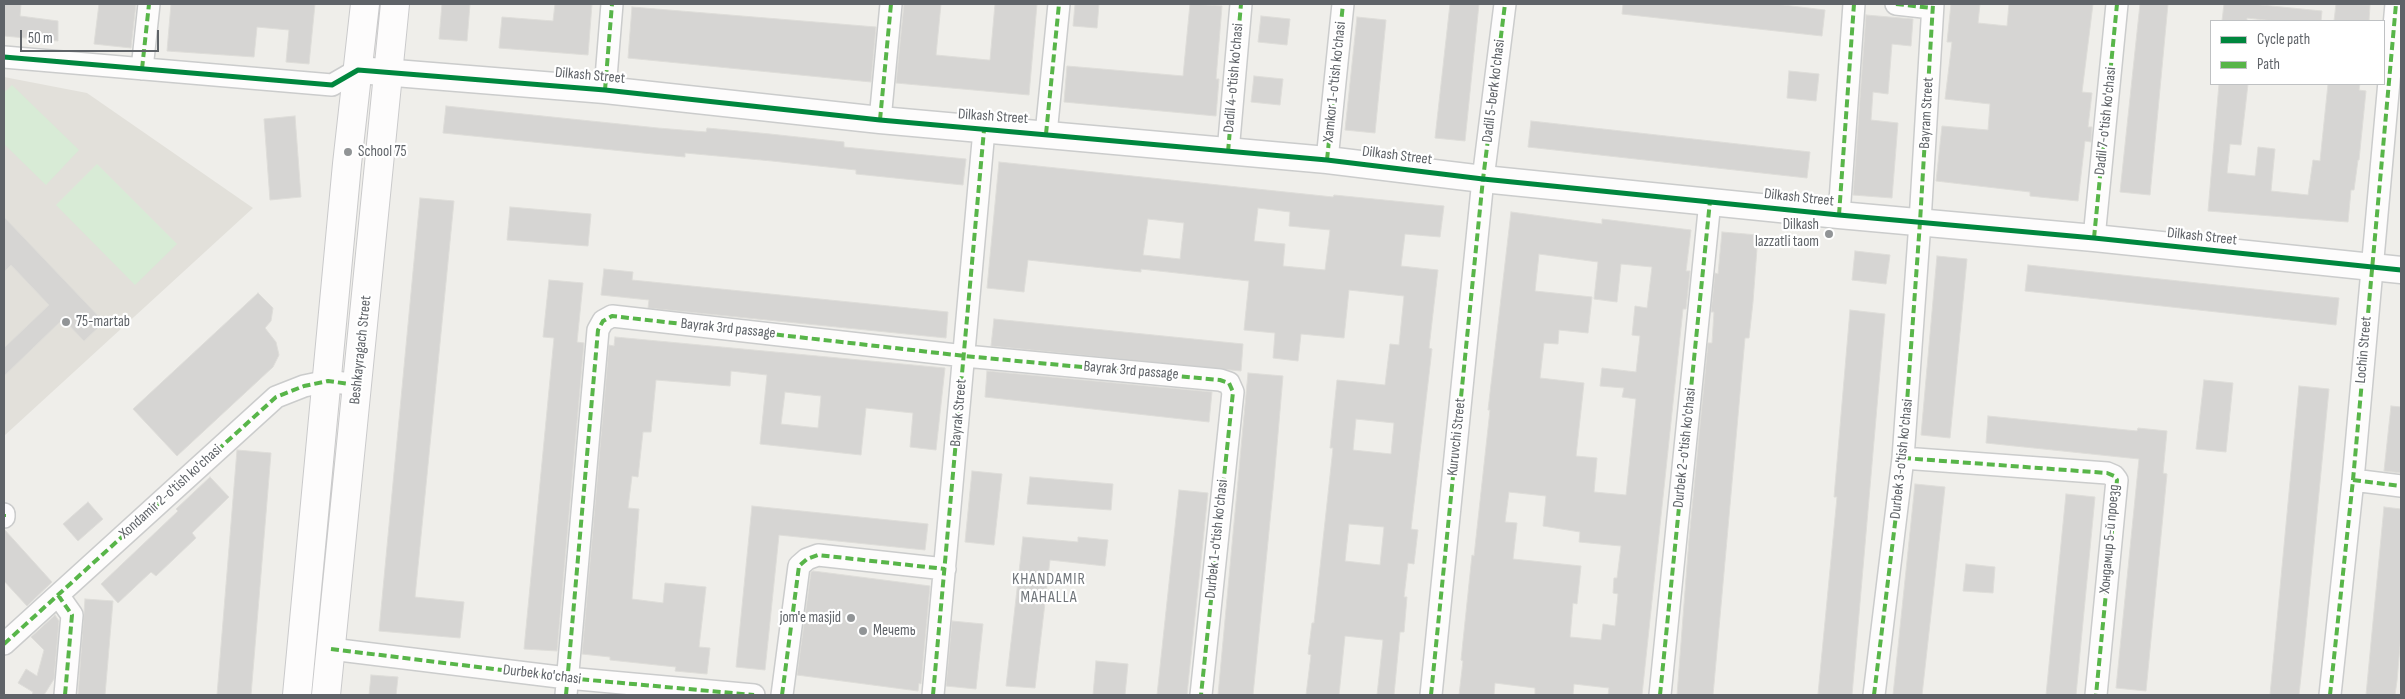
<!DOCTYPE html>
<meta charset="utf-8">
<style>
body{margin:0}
#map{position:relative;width:2405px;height:699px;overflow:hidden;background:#efeeea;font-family:"Sofia Sans Condensed",sans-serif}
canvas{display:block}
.frame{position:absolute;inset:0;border:5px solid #5f6368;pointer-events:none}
.legend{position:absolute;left:2210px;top:20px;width:175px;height:65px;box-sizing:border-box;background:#fff;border:1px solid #bfc1c3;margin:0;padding:6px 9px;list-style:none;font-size:15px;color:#5f6368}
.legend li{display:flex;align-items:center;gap:10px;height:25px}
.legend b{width:25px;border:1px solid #bfc1c3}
.scale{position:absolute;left:20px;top:30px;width:139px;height:22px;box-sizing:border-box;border:2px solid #5f6368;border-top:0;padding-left:6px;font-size:15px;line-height:18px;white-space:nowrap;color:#5f6368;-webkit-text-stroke:4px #fff;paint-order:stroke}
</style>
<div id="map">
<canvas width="2405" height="699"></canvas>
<div class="frame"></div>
<ul class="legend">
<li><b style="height:6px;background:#00873e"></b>Cycle path</li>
<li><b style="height:6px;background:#58b549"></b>Path</li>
</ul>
<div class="scale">50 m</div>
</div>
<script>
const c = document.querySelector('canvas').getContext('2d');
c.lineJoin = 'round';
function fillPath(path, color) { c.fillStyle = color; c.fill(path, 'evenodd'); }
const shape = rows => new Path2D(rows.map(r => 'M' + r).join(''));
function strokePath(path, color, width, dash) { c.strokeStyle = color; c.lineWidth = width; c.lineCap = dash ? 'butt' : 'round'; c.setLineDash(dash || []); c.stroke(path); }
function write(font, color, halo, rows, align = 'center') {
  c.font = font + ' "Sofia Sans Condensed",sans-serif'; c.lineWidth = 4.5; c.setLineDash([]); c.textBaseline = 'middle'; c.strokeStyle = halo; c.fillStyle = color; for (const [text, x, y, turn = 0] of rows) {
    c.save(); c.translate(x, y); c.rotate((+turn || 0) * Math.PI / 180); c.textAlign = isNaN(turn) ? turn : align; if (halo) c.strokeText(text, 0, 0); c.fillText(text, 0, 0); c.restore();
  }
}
fillPath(shape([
 [4,77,87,93,253,208,4,436]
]), '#e2e0da');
fillPath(shape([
 [12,85,79,150,46,185,4,144,4,93],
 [97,164,177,244,135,285,56,205]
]), '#d8ebd6');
const building = shape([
 [4,4,21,4,20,16,58,21,58,41,4,36,4,4],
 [99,4,136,4,131,48,94,44,99,4],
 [171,4,315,4,309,64,286,62,289,30,257,27,254,57,167,51,171,4],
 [442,4,470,4,467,41,439,39,442,4],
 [555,4,592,4,588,55,499,48,502,17,553,21,555,4],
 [904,4,941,4,936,55,988,60,990,60,995,4,1037,4,1029,95,896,83,904,4],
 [1075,4,1099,4,1097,28,1073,26,1075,4],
 [1190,4,1222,6,1216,79,1219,79,1216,116,1064,102,1067,66,1183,76,1190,4],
 [1450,4,1479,4,1465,141,1435,138,1450,4],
 [1623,4,1775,4,1825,10,1822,36,1622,14,1623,4],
 [1951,4,1980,4,1978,23,2007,26,2009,4,2093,4,2082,92,2092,93,2088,127,2092,127,2091,142,2085,141,2078,201,2030,196,2030,192,1936,181,1942,126,1988,130,1990,104,1945,99,1952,42,1947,42,1951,4],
 [2140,4,2168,4,2150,195,2120,192,2140,4],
 [2224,4,2251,4,2322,11,2321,21,2274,21,2247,18,2247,21,2222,21,2224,4],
 [2336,4,2370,5,2369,21,2334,21,2336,4],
 [632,7,876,27,871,82,628,58,632,7],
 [1866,15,1913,19,1911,46,1892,44,1888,94,1873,92,1871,120,1898,123,1892,198,1853,195,1866,15],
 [1261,16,1290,19,1287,45,1258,42,1261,16],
 [1357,17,1386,20,1375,133,1345,130,1357,17],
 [1789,71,1819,74,1816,101,1787,98,1789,71],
 [1254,76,1283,79,1280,105,1251,102,1254,76],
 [2219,84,2248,84,2241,145,2230,144,2227,173,2255,176,2258,147,2275,149,2271,191,2308,195,2313,160,2320,161,2328,84,2360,84,2359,90,2366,91,2359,160,2358,160,2354,190,2351,190,2348,222,2208,211,2219,84],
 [446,106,658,128,706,132,707,128,770,134,844,142,844,147,966,159,963,185,856,174,856,170,772,161,685,153,685,157,643,153,443,133,446,106],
 [295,116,301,197,270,200,264,119,295,116],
 [1531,121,1810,152,1807,178,1528,147,1531,121],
 [999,162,1333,197,1334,195,1444,206,1440,237,1405,234,1401,266,1438,270,1429,348,1432,349,1411,529,1418,530,1414,564,1408,563,1404,597,1407,597,1404,632,1400,632,1394,695,1377,695,1383,640,1345,636,1339,695,1306,695,1311,655,1308,654,1312,623,1314,623,1333,448,1330,448,1337,380,1385,385,1390,344,1399,345,1404,296,1349,290,1344,338,1301,334,1298,361,1273,358,1275,333,1244,330,1249,281,1141,269,1141,272,1028,260,1024,292,987,288,999,162],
 [1258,208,1290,212,1289,226,1330,230,1325,270,1283,266,1285,244,1254,241,1258,208],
 [1148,219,1184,223,1180,259,1143,255,1148,219],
 [1356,419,1394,423,1391,454,1353,450,1356,419],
 [1349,524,1384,527,1380,565,1345,561,1349,524],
 [420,198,454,201,415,597,464,602,460,638,379,631,420,198],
 [510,207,591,214,588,246,507,240,510,207],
 [1511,212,1602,224,1602,219,1691,230,1686,271,1690,271,1686,309,1683,309,1642,695,1608,695,1609,688,1574,684,1573,695,1535,695,1535,688,1495,683,1494,695,1459,695,1463,661,1461,660,1472,555,1474,556,1490,410,1488,410,1511,212],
 [1539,254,1598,262,1594,299,1617,302,1621,264,1652,267,1647,308,1635,306,1632,335,1640,336,1636,372,1602,368,1600,386,1624,388,1622,397,1636,399,1626,495,1594,492,1597,458,1576,456,1584,383,1540,378,1544,343,1558,344,1559,330,1588,333,1592,297,1535,291,1539,254],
 [1509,492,1546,496,1543,526,1580,532,1579,542,1621,546,1617,578,1614,578,1613,593,1618,594,1615,626,1603,624,1601,640,1570,637,1573,603,1577,604,1581,566,1513,559,1517,523,1505,522,1509,492],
 [4,217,104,322,84,341,63,319,4,376,4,348,49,305,11,265,4,272,4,217],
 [1722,232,1758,235,1753,302,1749,338,1745,338,1713,695,1677,695,1689,539,1708,343,1712,343,1714,312,1711,312,1715,273,1718,274,1722,232],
 [1855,251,1890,255,1886,284,1852,280,1855,251],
 [1937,256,1967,259,1950,438,1921,435,1937,256],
 [2028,265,2339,298,2336,325,2025,291,2028,265],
 [604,269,633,272,632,280,948,312,946,338,648,308,649,300,601,295,604,269],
 [549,280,583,283,577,342,584,343,557,651,524,649,554,338,543,337,549,280],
 [258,293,273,308,271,321,265,328,276,342,279,355,273,367,177,456,133,409,258,293],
 [1850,310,1885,314,1852,695,1829,695,1818,694,1837,497,1834,497,1850,310],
 [994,319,1243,344,1241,371,991,346,994,319],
 [615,337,945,368,936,450,910,447,913,413,866,408,861,455,760,444,767,375,731,371,730,386,656,380,651,432,643,432,638,477,632,476,628,508,639,509,632,599,663,603,665,583,706,587,699,647,710,648,707,674,675,671,676,667,610,660,610,657,582,654,609,345,614,346,615,337],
 [785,392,821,396,818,428,781,424,785,392],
 [987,371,1212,392,1209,422,985,397,987,371],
 [1248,373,1283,376,1274,480,1253,695,1218,695,1248,373],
 [2204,380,2233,383,2226,452,2196,449,2204,380],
 [2299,386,2329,389,2305,638,2299,695,2270,695,2299,386],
 [2391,406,2401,407,2401,473,2384,471,2391,406],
 [1988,416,2137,431,2138,428,2167,431,2163,473,2167,474,2146,691,2116,688,2139,459,1986,443,1988,416],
 [237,450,271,453,251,695,217,695,237,450],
 [972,471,1002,474,994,545,965,542,972,471],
 [210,477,229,497,192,533,196,538,156,576,151,572,118,603,101,584,178,511,176,509,210,477],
 [1030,477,1113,484,1111,510,1027,504,1030,477],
 [1915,484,1945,487,1934,587,1922,695,1893,695,1915,484],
 [1179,490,1208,493,1189,675,1187,695,1157,695,1179,490],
 [2066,494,2095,497,2080,653,2076,695,2046,695,2066,494],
 [88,502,103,519,78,541,63,524,88,502],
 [752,506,928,524,925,550,779,535,765,670,736,667,752,506],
 [2384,507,2401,509,2401,634,2397,681,2395,695,2366,695,2384,507],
 [4,529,52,582,27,606,4,581,4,529],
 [1023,537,1078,542,1078,537,1108,540,1105,566,1050,560,1035,688,1006,686,1023,537],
 [1966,564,1995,567,1993,593,1963,591,1966,564],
 [813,571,930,586,921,684,919,683,918,691,797,675,811,572,813,571],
 [85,599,113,601,105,695,78,695,85,599],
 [55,615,59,621,54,679,44,695,32,695,33,692,18,683,26,669,37,676,44,650,31,637,55,615],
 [952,621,983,624,976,689,946,686,952,621],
 [1096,661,1128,664,1125,695,1093,695,1096,661],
 [371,675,398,677,396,695,369,695,371,675]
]);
fillPath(building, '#d6d5d3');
strokePath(building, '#deddd9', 1);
const minor = shape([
 [1896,4,1932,8],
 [4,57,332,85,358,70],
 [142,69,149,4],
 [605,90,612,4],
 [880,120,891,4],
 [1046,134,1059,4],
 [1228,152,1241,4],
 [1327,160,1343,4],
 [1839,215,1854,4],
 [2094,238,2117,4],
 [1903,458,2107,473,2114,476,2117,480,2096,695],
 [2353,480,2401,486],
 [4,514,4,517],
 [58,595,72,615,65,695],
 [4,644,276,397,304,386,328,381,357,385],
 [331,649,567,678,754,695],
 [566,695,598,330,603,321,612,316,965,356,1220,380,1229,383,1233,392,1201,695],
 [782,695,799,566,807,559,818,555,945,569],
 [933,695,984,130],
 [1431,695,1483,179,1505,4],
 [1660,695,1710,201],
 [1874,695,1903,458,1920,222,1933,4],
 [2330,695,2353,480,2396,4]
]);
const tertiary = shape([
 [358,70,605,90,880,120,1327,160,1483,179,1839,215,2094,238,2401,270]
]);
const secondary = shape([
 [297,695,347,164,365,4],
 [326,695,395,4]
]);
strokePath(minor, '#cbcccc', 24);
strokePath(tertiary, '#cbcccc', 29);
strokePath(secondary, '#cacacb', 30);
strokePath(minor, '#fdfcfc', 21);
strokePath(tertiary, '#fdfcfc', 26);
strokePath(secondary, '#fdfcfc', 28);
strokePath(shape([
 [1896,4,1932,8],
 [142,69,149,4],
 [605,90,612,4],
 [880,120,891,4],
 [1046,134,1059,4],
 [1228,152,1241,4],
 [1327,160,1343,4],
 [1839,215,1854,4],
 [2094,238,2117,4],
 [1903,458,2107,473,2114,476,2117,480,2096,695],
 [2353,480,2401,486],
 [4,514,4,517],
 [58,595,72,615,65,695],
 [4,644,276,397,304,386,328,381,357,385],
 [331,649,567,678,754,695],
 [566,695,598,330,603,321,612,316,965,356,1220,380,1229,383,1233,392,1201,695],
 [782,695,799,566,807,559,818,555,945,569],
 [933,695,984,130],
 [1431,695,1483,179,1505,4],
 [1660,695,1710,201],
 [1874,695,1903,458,1920,222,1933,4],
 [2330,695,2353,480,2396,4]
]), '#58b549', 4, [8, 4]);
strokePath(shape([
 [4,57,332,85,358,70,605,90,880,120,1327,160,1483,179,1839,215,2094,238,2401,270]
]), '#00873e', 5);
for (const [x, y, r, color] of [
 [348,152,5,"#919496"],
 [1829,234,5,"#919496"],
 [66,322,5,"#919496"],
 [851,618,5,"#919496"],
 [863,631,5,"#919496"]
]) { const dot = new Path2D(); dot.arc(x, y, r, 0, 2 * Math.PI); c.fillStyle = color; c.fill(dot); strokePath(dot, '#fff', 2); }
write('15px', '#5f6368', '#fff', [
 ["Dilkash Street",590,76,5],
 ["Dadil 4-o'tish ko'chasi",1234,78,-85],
 ["Xamkor 1-o'tish ko'chasi",1335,82,-84],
 ["Dadil 5-berk ko'chasi",1494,91,-83],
 ["Bayram Street",1927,113,-87],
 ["Dilkash Street",993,117,4],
 ["Dadil 7-o'tish ko'chasi",2106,121,-84],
 ["Dilkash Street",1397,156,7],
 ["Dilkash Street",1799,198,6],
 ["Dilkash Street",2202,237,6],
 ["Bayrak 3rd passage",728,329,6],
 ["Beshkayragach Street",361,350,-84],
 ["Lochin Street",2364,350,-85],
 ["Bayrak 3rd passage",1131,371,5],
 ["Bayrak Street",959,413,-85],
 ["Kuruvchi Street",1457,437,-84],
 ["Durbek 2-o'tish ko'chasi",1685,448,-84],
 ["Durbek 3-o'tish ko'chasi",1902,459,-84],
 ["Xondamir 2-o'tish ko'chasi",171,492,-42],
 ["Durbek 1-o'tish ko'chasi",1217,539,-84],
 ["Хондамир 5-й проезд",2110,539,-85],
 ["Durbek ko'chasi",542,675,7]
]);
write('15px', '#5f6368', '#fff', [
 ["School 75",358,152],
 ["Dilkash",1819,225,"right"],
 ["lazzatli taom",1819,242,"right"],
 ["75-martab",76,322],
 ["jom'e masjid",841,618,"right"],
 ["Мечеть",873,631]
], 'left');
c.letterSpacing = '1px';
write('16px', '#70757a', '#fff', [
 ["KHANDAMIR",1049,580],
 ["MAHALLA",1049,598]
]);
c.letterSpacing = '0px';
</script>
